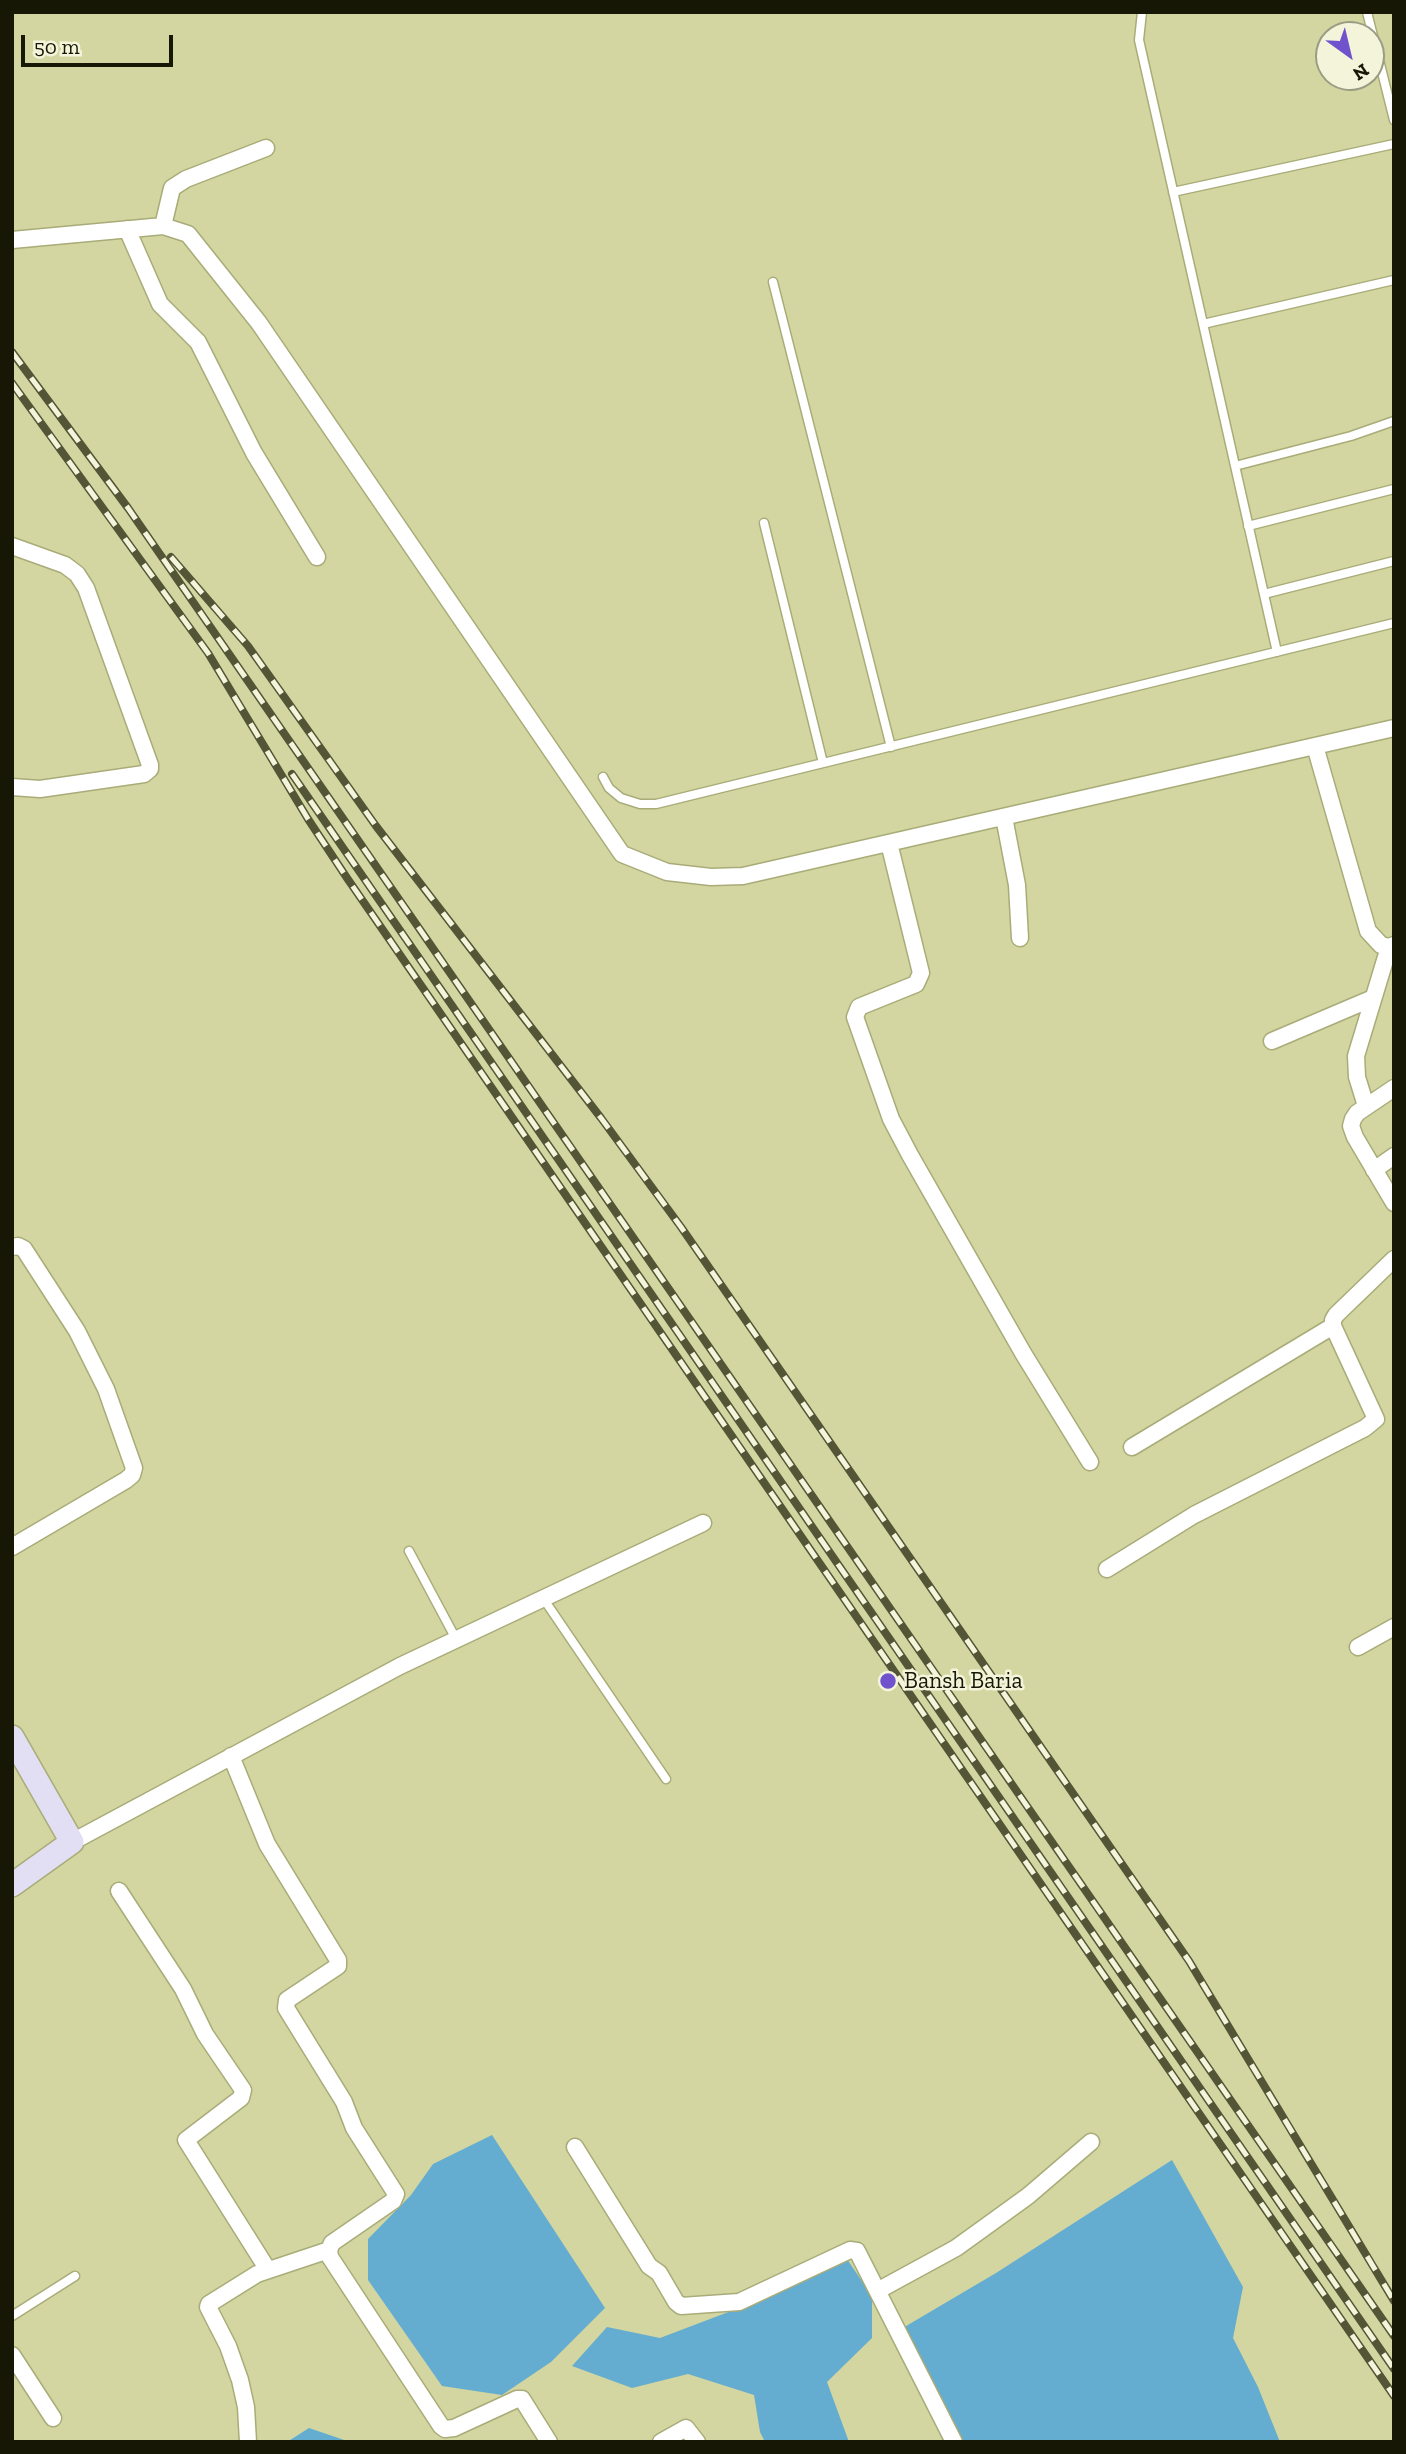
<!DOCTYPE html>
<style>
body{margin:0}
#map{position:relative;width:1406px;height:2454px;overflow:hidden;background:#d3d6a0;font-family:"Zilla Slab",serif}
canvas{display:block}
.frame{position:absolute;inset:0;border:14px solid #161704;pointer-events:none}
.north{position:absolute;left:1315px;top:21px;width:70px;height:70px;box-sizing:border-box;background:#f3f4da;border:2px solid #9b9c84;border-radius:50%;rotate:146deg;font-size:19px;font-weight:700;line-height:28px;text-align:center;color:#161704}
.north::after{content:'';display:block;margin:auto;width:24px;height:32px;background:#7052cc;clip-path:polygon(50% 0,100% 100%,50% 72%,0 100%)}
.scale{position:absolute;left:21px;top:35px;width:152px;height:32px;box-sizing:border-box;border:4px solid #161704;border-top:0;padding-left:9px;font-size:21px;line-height:24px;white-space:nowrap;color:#161704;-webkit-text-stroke:5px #f3f4da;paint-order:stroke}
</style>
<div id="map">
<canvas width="1406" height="2454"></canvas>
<div class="frame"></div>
<div class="north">N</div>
<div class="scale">50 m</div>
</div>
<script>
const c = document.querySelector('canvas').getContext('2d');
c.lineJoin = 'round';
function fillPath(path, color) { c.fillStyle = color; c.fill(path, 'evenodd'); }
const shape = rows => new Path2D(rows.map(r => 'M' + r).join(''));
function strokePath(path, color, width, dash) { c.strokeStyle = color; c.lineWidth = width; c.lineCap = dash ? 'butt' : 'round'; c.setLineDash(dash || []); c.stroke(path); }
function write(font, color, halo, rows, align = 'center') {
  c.font = font + ' "Zilla Slab",serif'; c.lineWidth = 5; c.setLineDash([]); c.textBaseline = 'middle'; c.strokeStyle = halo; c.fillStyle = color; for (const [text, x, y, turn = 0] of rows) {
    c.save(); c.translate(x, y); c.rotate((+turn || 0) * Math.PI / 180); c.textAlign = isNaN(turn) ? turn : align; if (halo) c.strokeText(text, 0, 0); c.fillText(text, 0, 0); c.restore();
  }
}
fillPath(shape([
 [492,2135,605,2308,551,2362,502,2395,442,2386,368,2280,368,2239,411,2195,433,2164],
 [1172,2160,1243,2287,1233,2338,1258,2387,1280,2442,964,2442,901,2329,996,2273],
 [847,2259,872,2296,872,2338,827,2382,849,2442,765,2442,760,2432,754,2395,688,2374,632,2388,572,2366,607,2327,660,2338,760,2300],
 [309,2428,350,2442,287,2442]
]), '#64add0');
const lane = shape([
 [1142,12,1139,40,1277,652],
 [1367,12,1394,120],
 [1173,192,1394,144],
 [773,282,891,747],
 [1203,324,1394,280],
 [1235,466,1351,436,1394,421],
 [764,523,823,763],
 [1248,526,1394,489],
 [1264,594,1394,561],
 [603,777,609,788,621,798,640,804,656,804,1394,623],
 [409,1551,456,1639],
 [543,1598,666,1779],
 [12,2316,75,2276]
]);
const street = shape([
 [163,226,172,188,186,179,266,148],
 [127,229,160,304,198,342,254,453,317,557],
 [12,240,163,226,188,234,259,323,622,854,667,872,711,877,743,876,1394,728],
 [12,546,65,565,77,574,86,588,150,765,150,769,144,774,40,789,12,787],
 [1315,746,1368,931,1381,945,1389,947,1394,945],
 [1004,817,1017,885,1020,938],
 [889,843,921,973,916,984,859,1007,855,1017,891,1119,910,1155,1023,1353,1090,1462],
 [1272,1041,1373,998],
 [1394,1088,1357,1113,1353,1119,1351,1126,1355,1137,1394,1203],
 [1366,1106,1357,1077,1356,1056,1389,947],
 [1374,1170,1394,1156],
 [12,1247,18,1246,24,1249,77,1331,106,1389,134,1468,132,1475,126,1480,12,1547],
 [1132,1447,1333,1326],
 [1107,1569,1194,1515,1365,1428,1376,1419,1333,1326,1333,1320,1336,1315,1394,1259],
 [1358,1647,1394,1627],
 [231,1756,267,1844,338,1960,338,1966,287,2000,286,2008,344,2102,354,2128,396,2194,393,2201,332,2243,329,2250,330,2257,441,2426,445,2429,454,2428,517,2399,522,2399,549,2442],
 [72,1842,400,1666,703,1523],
 [119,1891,183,1989,205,2034,243,2090,241,2098,186,2140,268,2270],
 [575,2147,649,2266,659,2273,676,2302,681,2306,739,2302,850,2250,857,2251,954,2442],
 [879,2290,956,2248,981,2230,1028,2196,1091,2142],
 [12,2355,53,2418],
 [248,2442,246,2407,240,2380,228,2346,208,2307,209,2304,257,2274,329,2250],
 [661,2442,686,2428,697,2442]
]);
const secondary = shape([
 [12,1737,72,1842,12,1885]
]);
strokePath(lane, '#a9ac78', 11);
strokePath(street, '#a9ac78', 19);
strokePath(secondary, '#a9ac78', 26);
strokePath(lane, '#fff', 8);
strokePath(street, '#fff', 16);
strokePath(secondary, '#e2dff4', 23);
const rail = shape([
 [12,352,128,508,1394,2336],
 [12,383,208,653,308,819,347,878,1394,2396],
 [171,557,248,646,376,826,601,1118,681,1227,1189,1961,1394,2301],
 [292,774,1394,2369]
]);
strokePath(rail, '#535536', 8);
strokePath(rail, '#f3f4da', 5, [16]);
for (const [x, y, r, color] of [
 [888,1681,9,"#7052cc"]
]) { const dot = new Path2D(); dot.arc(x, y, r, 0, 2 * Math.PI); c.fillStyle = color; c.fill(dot); strokePath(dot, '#f3f4da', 2.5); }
write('23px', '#161704', '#f3f4da', [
 ["Bansh Baria",904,1681]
], 'left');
</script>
